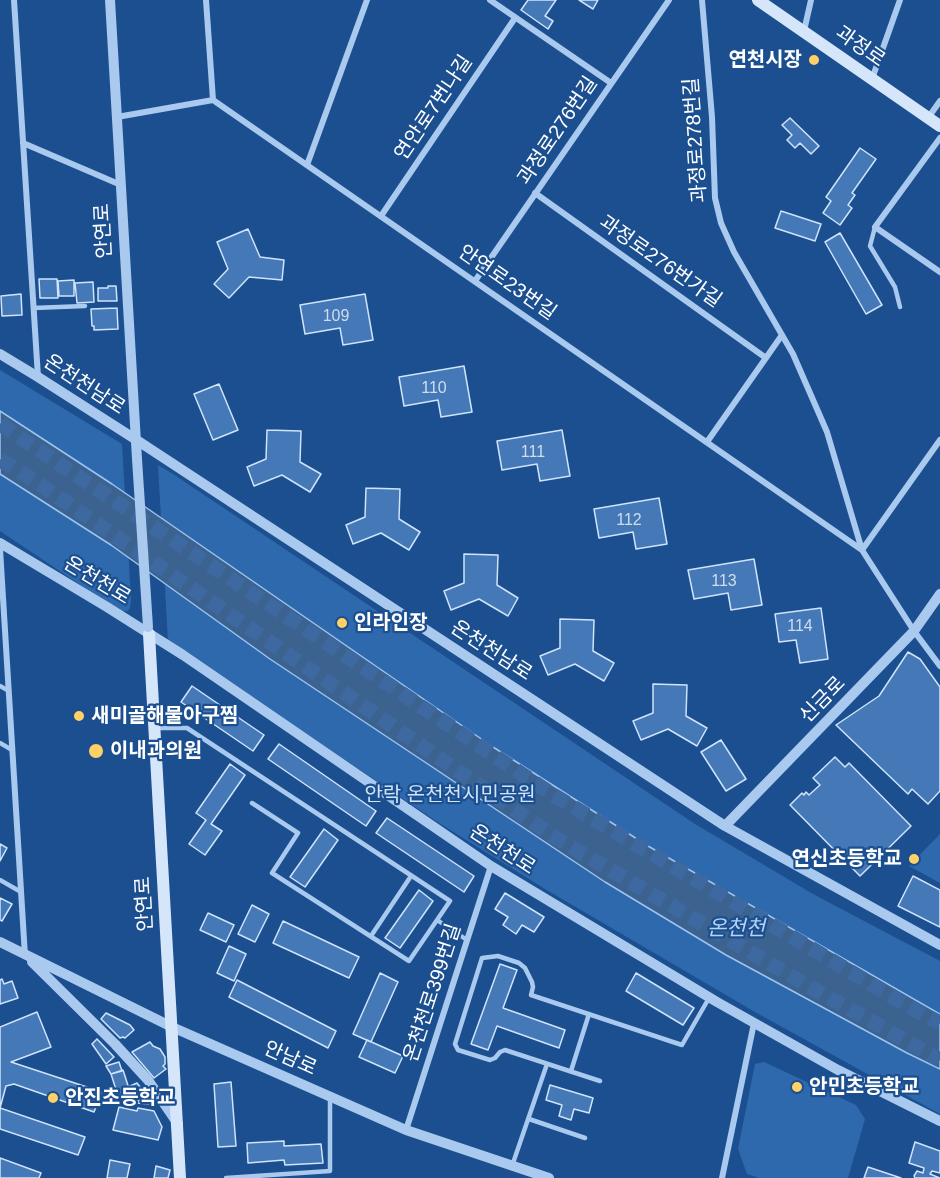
<!DOCTYPE html>
<meta charset="utf-8">
<style>
body{margin:0}
canvas{display:block;background:#1b4f8f}
</style>
<canvas width="940" height="1178"></canvas>
<script>
const c = document.querySelector('canvas').getContext('2d');
c.lineJoin = 'round';
function fillPath(path, color) { c.fillStyle = color; c.fill(path, 'evenodd'); }
const shape = rows => new Path2D(rows.map(r => 'M' + r).join(''));
function strokePath(path, color, width, dash) { c.strokeStyle = color; c.lineWidth = width; c.lineCap = dash ? 'butt' : 'round'; c.setLineDash(dash || []); c.stroke(path); }
function write(font, color, halo, rows, align = 'center') {
  c.font = font + ' Helvetica,"Noto Sans KR",sans-serif'; c.lineWidth = 4.5; c.setLineDash([]); c.textBaseline = 'middle'; c.strokeStyle = halo; c.fillStyle = color; for (const [text, x, y, turn = 0] of rows) {
    c.save(); c.translate(x, y); c.rotate((+turn || 0) * Math.PI / 180); c.textAlign = isNaN(turn) ? turn : align; if (halo) c.strokeText(text, 0, 0); c.fillText(text, 0, 0); c.restore();
  }
}
fillPath(shape([
 [0,370,122,444,131,600,130,608,128,611,122,611,88,590,0,531],
 [158,465,173,474,695,824,813,894,940,961,940,1114,755,1012,545,889,439,823,168,641],
 [940,834,940,883,909,866],
 [764,1062,856,1105,865,1119,848,1178,759,1178,747,1174,738,1149,755,1064]
]), '#2e69ad');
const water = shape([
 [0,411,112,484,493,747,648,846,940,1014,940,1069,907,1053,726,955,605,882,270,659,111,545,0,474,0,411]
]);
fillPath(water, '#3c6290');
strokePath(water, '#9cc4f0', 1.5);
const building = shape([
 [528,0,556,0,545,16,553,21,548,29,521,10,528,0],
 [579,0,598,0,593,9,579,0],
 [790,118,819,146,811,154,800,143,795,148,787,140,792,135,782,125,790,118],
 [860,148,876,159,852,193,855,195,848,205,852,208,840,225,823,213,831,201,826,197,860,148],
 [781,211,821,224,815,241,775,228,781,211],
 [248,229,260,257,284,260,282,280,249,277,229,298,214,284,228,269,217,242,248,229],
 [840,233,882,305,866,314,825,242,840,233],
 [39,279,57,279,58,298,40,298,39,279],
 [74,280,74,296,59,296,58,281,74,280],
 [93,282,94,302,77,303,75,283,93,282],
 [108,286,116,286,117,301,98,301,98,288,108,288,108,286],
 [21,294,22,315,2,316,1,296,21,294],
 [365,294,373,340,343,345,340,328,305,334,300,305,365,294],
 [117,308,118,329,94,330,94,326,92,326,91,309,117,308],
 [464,366,472,412,441,417,438,400,404,406,399,377,464,366],
 [219,384,238,430,213,440,194,394,219,384],
 [267,430,301,431,300,462,321,474,310,492,282,475,254,486,247,467,266,459,267,430],
 [562,430,570,476,540,481,537,464,502,470,497,441,562,430],
 [366,488,400,489,399,519,420,532,409,550,381,533,353,544,346,525,365,517,366,488],
 [659,498,667,544,636,549,633,532,599,538,594,509,659,498],
 [464,554,498,555,497,585,518,598,508,616,479,599,451,610,444,591,464,583,464,554],
 [754,559,762,605,731,610,728,593,694,599,688,570,754,559],
 [821,608,828,659,800,663,796,640,779,642,775,614,821,608],
 [560,619,594,620,593,651,614,663,604,681,575,664,548,675,540,656,560,648,560,619],
 [908,652,920,659,940,687,940,791,928,804,912,789,908,794,836,725,879,696,908,652],
 [653,684,687,685,686,716,707,728,697,746,668,729,641,740,633,721,653,713,653,684],
 [192,686,264,735,253,751,181,702,192,686],
 [721,740,746,779,726,791,701,752,721,740],
 [279,744,376,811,366,826,268,759,279,744],
 [835,757,845,767,849,763,911,826,860,876,790,805,802,793,804,795,806,792,809,795,820,785,813,778,835,757],
 [230,764,245,775,211,824,222,831,205,855,189,844,206,820,196,813,230,764],
 [387,818,474,876,464,892,376,833,387,818],
 [324,829,338,840,305,887,290,877,324,829],
 [0,844,7,848,0,861,0,844],
 [913,876,940,890,940,927,898,906,913,876],
 [419,890,433,901,400,948,385,938,419,890],
 [505,893,544,917,534,932,522,925,516,934,503,925,508,917,495,909,505,893],
 [0,898,12,904,2,921,0,920,0,898],
 [252,905,269,914,255,942,238,934,252,905],
 [208,913,234,925,226,942,200,930,208,913],
 [283,921,359,957,349,978,273,943,283,921],
 [229,946,246,954,234,981,217,973,229,946],
 [500,964,517,970,503,1008,565,1030,559,1048,497,1026,488,1050,471,1044,500,964],
 [380,973,398,982,371,1042,353,1034,380,973],
 [636,973,694,1008,683,1025,626,991,636,973],
 [2,979,4,984,12,981,18,998,0,1004,0,980,2,979],
 [237,980,336,1031,328,1048,229,997,237,980],
 [37,1012,51,1047,11,1062,102,1092,94,1112,14,1084,6,1086,0,1108,0,1027,37,1012],
 [106,1013,130,1025,134,1030,125,1038,123,1037,120,1038,101,1019,106,1013],
 [97,1039,114,1057,106,1064,92,1044,97,1039],
 [367,1040,403,1056,395,1073,359,1057,367,1040],
 [150,1042,153,1046,160,1049,165,1057,165,1064,163,1066,166,1069,154,1078,132,1052,150,1042],
 [119,1062,122,1071,111,1074,106,1066,119,1062],
 [123,1070,132,1098,125,1100,124,1098,119,1099,111,1074,123,1070],
 [231,1082,236,1146,218,1147,214,1084,231,1082],
 [137,1083,147,1096,138,1101,128,1087,137,1083],
 [550,1085,593,1098,589,1113,574,1109,571,1120,559,1116,562,1105,546,1100,550,1085],
 [135,1096,138,1101,147,1096,152,1104,120,1102,119,1099,124,1098,125,1100,135,1096],
 [119,1107,137,1111,138,1108,154,1111,162,1127,158,1140,113,1130,119,1107],
 [0,1108,85,1137,78,1155,0,1129,0,1108],
 [284,1141,284,1146,321,1144,323,1163,285,1165,284,1160,248,1163,247,1143,284,1141],
 [915,1142,940,1151,940,1173,932,1171,930,1174,940,1178,915,1178,914,1176,917,1171,923,1173,924,1168,909,1163,915,1142],
 [0,1158,41,1173,39,1178,0,1178,0,1158],
 [110,1160,130,1164,127,1178,107,1178,110,1160],
 [156,1166,170,1170,168,1178,154,1178,156,1166],
 [868,1167,901,1178,864,1178,868,1167]
]);
fillPath(building, '#4478b7');
strokePath(building, '#cfe3fa', 1.5);
strokePath(shape([
 [0,424,553,795,915,1010,940,1023],
 [0,460,26,475,556,838,805,984,940,1060]
]), '#3d69a0', 15, [15, 8]);
strokePath(shape([
 [875,227,870,246,895,287,900,307],
 [33,308,85,306],
 [0,686,9,691],
 [157,728,187,728,450,901,409,961,272,873,298,833,252,803],
 [0,743,12,750],
 [0,880,21,892],
 [437,920,467,940],
 [371,936,411,876],
 [571,1071,589,1014],
 [600,1081,505,1050,500,1052,495,1058,490,1060,458,1050,455,1044,482,958,498,956,519,963,525,968,532,982,533,987,531,995,682,1045,709,998],
 [529,1119,585,1138],
 [512,1166,547,1064],
 [226,1178,330,1171,330,1098]
]), '#a9c9ee', 4.5);
strokePath(shape([
 [14,0,38,377],
 [206,0,213,100],
 [490,0,611,83],
 [702,0,712,117,715,198,721,223,734,252,793,354,827,432,862,550,914,631,940,666],
 [804,31,811,0],
 [872,79,900,0],
 [117,117,213,100,862,550,940,440],
 [928,118,940,101],
 [940,138,875,227,940,272],
 [23,143,121,185],
 [307,165,367,0],
 [535,193,766,358],
 [381,216,515,18],
 [475,281,669,0],
 [707,442,782,335],
 [0,549,25,956],
 [406,1130,491,866],
 [722,1178,754,1023]
]), '#a9c9ee', 6);
strokePath(shape([
 [110,0,137,459],
 [0,354,38,377,135,439,725,826,940,945],
 [0,543,107,607,183,655,491,866,717,1002,838,1070,940,1121],
 [725,826,914,631,940,594],
 [0,942,172,1027,406,1130,549,1178],
 [32,962,115,1044,148,1080,178,1124]
]), '#a9c9ee', 10);
strokePath(shape([
 [758,0,940,126],
 [149,634,180,1178]
]), '#d6e6fa', 12);
strokePath(shape([
 [137,459,148,627]
]), '#a9c9ee', 10);
for (const [x, y, r, color] of [
 [814,60,6,"#ffd166"],
 [342,623,6,"#ffd166"],
 [79,716,6,"#ffd166"],
 [96,751,8,"#ffd166"],
 [914,859,6,"#ffd166"],
 [797,1087,6,"#ffd166"],
 [53,1098,6,"#ffd166"]
]) { const dot = new Path2D(); dot.arc(x, y, r, 0, 2 * Math.PI); c.fillStyle = color; c.fill(dot); strokePath(dot, '#1b4f8f', 2); }
write('16px', '#d0dded', null, [
 ["109",336,317],
 ["110",434,389],
 ["111",533,453],
 ["112",629,521],
 ["113",724,582],
 ["114",800,627]
]);
write('20px', '#fff', '#1b4f8f', [
 ["과정로",860,47,35],
 ["연안로7번나길",434,108,-56],
 ["과정로276번길",558,131,-56],
 ["과정로278번길",696,140,-94],
 ["안연로",104,231,-93],
 ["과정로276번가길",660,262,35],
 ["안연로23번길",507,283,35],
 ["온천천남로",84,385,33],
 ["온천천로",97,581,31],
 ["온천천남로",491,651,33],
 ["신금로",823,700,-46],
 ["온천천로",502,850,33],
 ["안연로",145,904,-93],
 ["온천천로399번길",433,993,-72],
 ["안남로",290,1059,24]
]);
write('bold 20px', '#fff', '#1b4f8f', [
 ["연천시장",802,60,"right"],
 ["인라인장",354,623],
 ["새미골해물아구찜",91,716],
 ["이내과의원",110,751],
 ["연신초등학교",902,859,"right"],
 ["안민초등학교",809,1087],
 ["안진초등학교",65,1098]
], 'left');
write('20px', '#cfe3fa', '#1b4f8f', [
 ["안락 온천천시민공원",450,795]
]);
write('italic 21px', '#b5d3f5', '#1b4f8f', [
 ["온천천",736,929]
]);
</script>
